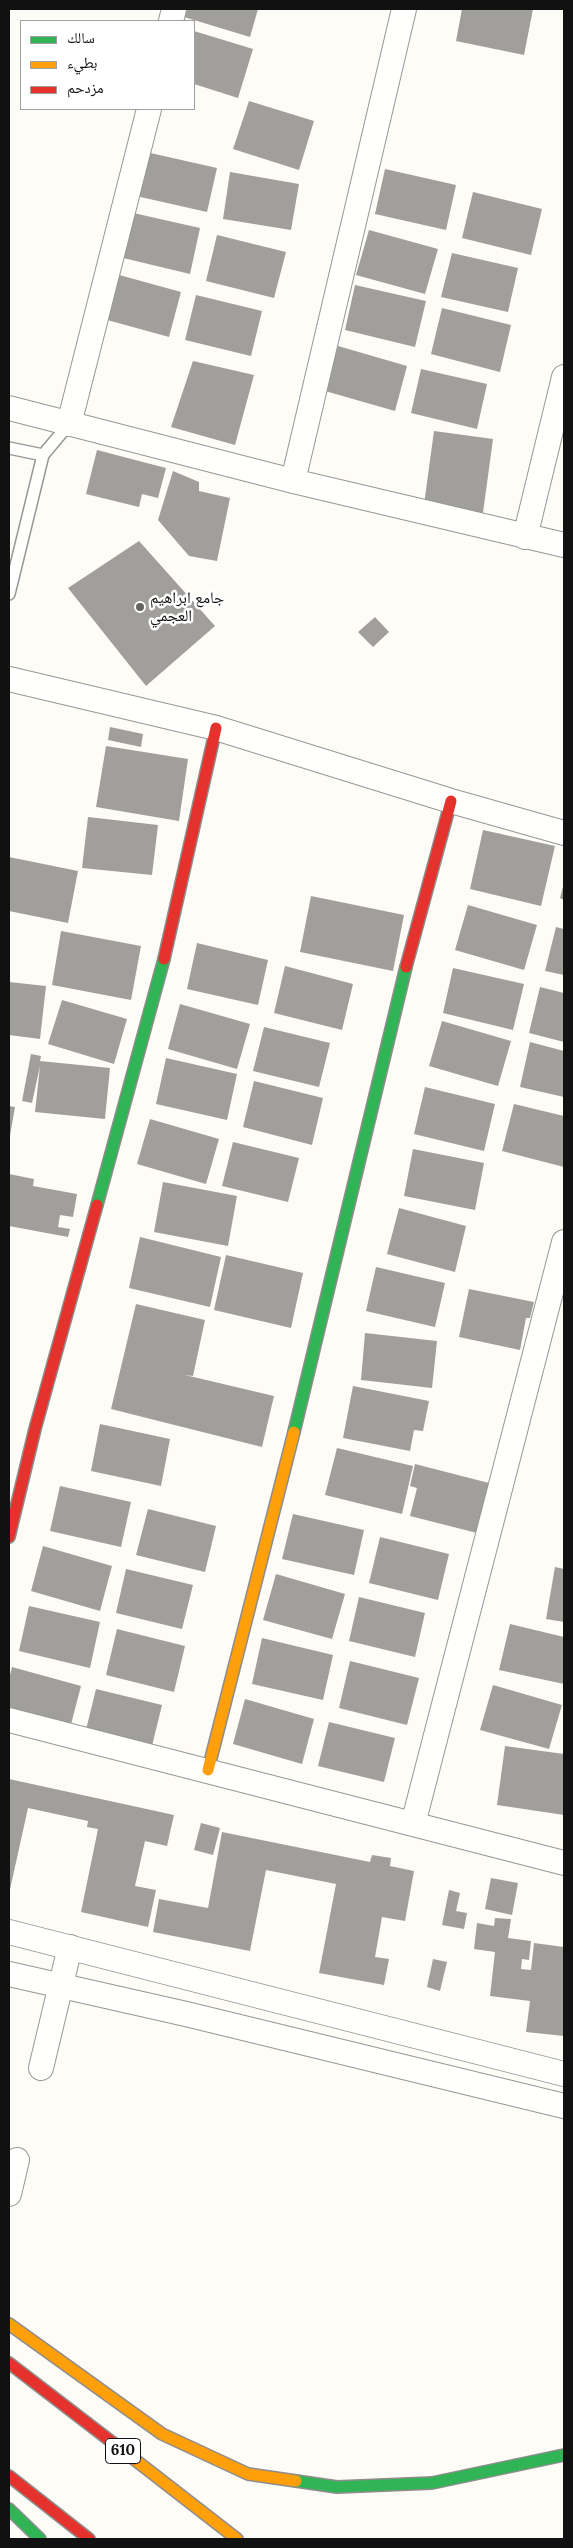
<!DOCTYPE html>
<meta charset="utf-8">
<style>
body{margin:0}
#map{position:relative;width:573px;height:2548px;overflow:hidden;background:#fdfcf7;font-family:Lora,"Noto Naskh Arabic",serif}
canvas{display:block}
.frame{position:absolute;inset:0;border:10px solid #111;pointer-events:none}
.legend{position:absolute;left:20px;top:20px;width:175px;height:90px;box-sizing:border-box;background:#fff;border:1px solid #a0a0a0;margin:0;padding:6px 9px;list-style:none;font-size:15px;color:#111}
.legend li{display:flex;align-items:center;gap:10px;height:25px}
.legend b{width:25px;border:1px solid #a0a0a0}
</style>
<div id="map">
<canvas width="573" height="2548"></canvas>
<div class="frame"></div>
<ul class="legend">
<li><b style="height:6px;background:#30b455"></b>سالك</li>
<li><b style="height:6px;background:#ff9f0a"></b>بطيء</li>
<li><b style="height:6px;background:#e5322d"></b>مزدحم</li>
</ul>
</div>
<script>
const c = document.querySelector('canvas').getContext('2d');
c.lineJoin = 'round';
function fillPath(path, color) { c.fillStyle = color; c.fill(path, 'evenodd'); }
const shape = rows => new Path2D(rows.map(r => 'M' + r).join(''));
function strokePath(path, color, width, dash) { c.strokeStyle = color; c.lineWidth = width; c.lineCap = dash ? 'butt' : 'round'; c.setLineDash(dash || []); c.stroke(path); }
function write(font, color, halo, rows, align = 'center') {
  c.font = font + ' Lora,"Noto Naskh Arabic",serif'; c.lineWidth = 5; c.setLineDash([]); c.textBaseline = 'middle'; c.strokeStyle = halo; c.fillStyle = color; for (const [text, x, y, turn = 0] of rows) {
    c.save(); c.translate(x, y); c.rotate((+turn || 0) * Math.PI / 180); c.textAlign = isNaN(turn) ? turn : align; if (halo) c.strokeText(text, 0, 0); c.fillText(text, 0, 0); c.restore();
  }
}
fillPath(shape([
 [187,9,258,9,250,37,184,17],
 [462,9,533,9,524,55,456,41],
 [194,31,253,49,238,98,194,84],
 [249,101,314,121,299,170,233,149],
 [146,152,217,168,207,212,136,196],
 [385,169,456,185,446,230,375,214],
 [230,172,299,184,291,230,223,219],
 [473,192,542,209,531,255,462,238],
 [129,212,200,228,190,274,119,257],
 [369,230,438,249,425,294,356,275],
 [217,235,286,252,274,298,206,281],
 [452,253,518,268,508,312,441,297],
 [112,273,181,292,169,337,100,318],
 [355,285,426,301,415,347,345,330],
 [196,295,262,311,251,356,185,340],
 [442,308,511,325,500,372,431,354],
 [338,346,407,366,395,411,325,391],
 [193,361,254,375,235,445,171,427],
 [421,369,487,384,477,429,411,413],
 [434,431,493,439,482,520,423,512],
 [97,450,166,468,158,498,142,494,139,507,86,494],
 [173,471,199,482,199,491,230,498,217,561,189,556,158,520],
 [139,541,215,626,146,686,68,588],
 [375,617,389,632,373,647,358,632],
 [110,727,143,734,141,747,108,740],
 [106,746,188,759,179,821,96,807],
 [88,817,158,825,152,875,82,868],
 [483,830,555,846,541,906,470,889],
 [9,857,78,871,68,923,9,911],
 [564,883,564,900,560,898],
 [311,896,404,915,393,971,300,952],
 [468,905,537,925,524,970,455,950],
 [556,927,564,929,564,975,545,971],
 [61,931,141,946,131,1000,52,985],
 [197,943,268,960,258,1005,187,989],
 [285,966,353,984,342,1030,274,1013],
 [453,968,524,984,513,1030,443,1013],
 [9,982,46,986,40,1039,9,1035],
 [540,987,564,993,564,1042,529,1033],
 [62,1000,127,1019,114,1064,48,1044],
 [180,1004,250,1024,237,1069,168,1049],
 [442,1021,511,1041,498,1086,429,1066],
 [264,1027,330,1043,319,1087,253,1071],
 [530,1042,564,1051,564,1097,520,1087],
 [31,1054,41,1056,40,1061,110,1068,105,1119,35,1112,40,1066,32,1103,22,1101],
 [166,1058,237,1074,227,1120,156,1104],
 [254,1081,323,1098,312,1145,243,1127],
 [425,1087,495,1104,484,1151,414,1134],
 [514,1104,564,1116,564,1167,502,1151],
 [9,1106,15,1107,10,1136,9,1136],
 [150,1119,219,1139,206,1184,137,1164],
 [233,1142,299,1158,288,1202,222,1186],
 [413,1149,484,1163,475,1210,404,1196],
 [9,1174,34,1179,33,1186,77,1194,73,1217,60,1215,58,1227,70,1229,68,1237,9,1226],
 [163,1182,237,1196,228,1246,154,1232],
 [399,1208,466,1226,455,1272,387,1254],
 [140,1237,221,1257,210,1307,129,1288],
 [226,1255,303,1273,291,1328,214,1310],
 [376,1267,445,1283,435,1327,366,1311],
 [469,1289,534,1302,530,1318,526,1318,520,1350,459,1337],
 [136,1304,205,1320,193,1376,185,1375,274,1396,262,1447,111,1409],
 [365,1333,437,1341,432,1388,361,1380],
 [353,1386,429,1401,423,1431,414,1430,410,1451,343,1438],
 [100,1424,170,1439,161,1486,91,1471],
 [337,1448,413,1466,402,1514,325,1495],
 [415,1464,489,1483,477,1533,410,1516,417,1488,410,1486],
 [60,1486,131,1502,121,1547,50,1531],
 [148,1509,216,1526,205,1572,136,1555],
 [293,1514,364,1530,354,1575,282,1559],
 [380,1537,449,1554,438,1600,369,1583],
 [43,1546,112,1566,100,1611,31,1591],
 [555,1567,564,1569,564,1622,546,1619],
 [126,1569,193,1585,182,1629,116,1613],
 [276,1574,345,1594,332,1639,263,1620],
 [359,1597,425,1613,415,1657,349,1641],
 [29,1606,100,1622,90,1668,19,1651],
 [510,1624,564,1637,564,1684,499,1670],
 [117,1629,185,1646,174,1692,106,1675],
 [262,1638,333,1655,323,1700,252,1684],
 [350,1661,419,1678,407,1725,339,1708],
 [12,1667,81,1686,69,1732,9,1714,9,1679],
 [493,1685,562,1705,549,1749,480,1730],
 [96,1689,162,1705,151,1750,85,1734],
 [245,1699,314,1719,302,1764,233,1744],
 [329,1722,395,1738,384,1782,318,1766],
 [505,1746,564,1754,564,1815,497,1805],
 [9,1779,174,1815,167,1846,145,1841,135,1886,156,1890,148,1927,81,1912,98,1829,87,1827,88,1821,28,1808,9,1894],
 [201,1823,220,1828,213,1855,194,1850],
 [222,1832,370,1862,372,1855,391,1858,390,1866,414,1871,405,1921,382,1917,375,1957,389,1959,384,1985,319,1973,336,1884,266,1870,250,1951,153,1932,159,1899,208,1908],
 [491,1878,518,1883,512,1915,485,1909],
 [449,1890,460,1893,456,1911,467,1913,464,1929,442,1925],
 [495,1918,511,1919,508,1938,531,1941,529,1960,522,1959,521,1969,531,1970,534,1943,564,1947,564,2036,526,2032,530,2001,490,1996,495,1952,474,1949,477,1923,494,1926],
 [433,1959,447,1962,440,1991,427,1987]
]), '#a19f9c');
const lane = shape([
 [9,448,43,455],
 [9,594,43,455,69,424]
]);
const street = shape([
 [171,21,174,9],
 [9,408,293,481,564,545],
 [69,424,149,109],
 [293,481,404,9],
 [525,537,564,377],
 [9,679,216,728,451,801,564,833],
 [9,1720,564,1863],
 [413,1824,564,1242],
 [9,1932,564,2074],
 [9,1974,186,2014,564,2106],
 [41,2068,70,1947],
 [9,2194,17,2160]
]);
const fast = shape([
 [97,1205,164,959],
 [294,1432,406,967],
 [296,2481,337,2487,432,2483,564,2455],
 [9,2509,40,2539]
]);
const slow = shape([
 [208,1770,294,1432],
 [9,2324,162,2434,248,2474,296,2481],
 [134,2459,237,2539]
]);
const jam = shape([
 [164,959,216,728],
 [406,967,451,801],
 [9,1537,35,1429,97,1205],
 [9,2363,134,2459],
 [9,2476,89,2539]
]);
strokePath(lane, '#979795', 14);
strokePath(street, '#979795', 26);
strokePath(fast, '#8e8d8b', 14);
strokePath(slow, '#8e8d8b', 14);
strokePath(jam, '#8e8d8b', 14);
strokePath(lane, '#fffffe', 11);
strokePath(street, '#fffffe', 24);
strokePath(fast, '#30b455', 11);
strokePath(slow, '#ff9f0a', 11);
strokePath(jam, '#e5322d', 11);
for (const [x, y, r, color] of [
 [140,607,5,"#646362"]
]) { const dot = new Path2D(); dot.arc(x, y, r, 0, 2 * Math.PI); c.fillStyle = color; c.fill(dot); strokePath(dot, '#fff', 2); }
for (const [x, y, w] of [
 [123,2451,35]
]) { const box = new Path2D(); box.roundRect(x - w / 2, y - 12.5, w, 25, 4); c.fillStyle = '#fff'; c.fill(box); strokePath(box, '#111', 1); }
write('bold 15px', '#111', null, [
 ["610",123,2451]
]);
write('16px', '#111', '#fff', [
 ["جامع ابراهيم",150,598],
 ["العجمي",150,616]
], 'left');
</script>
